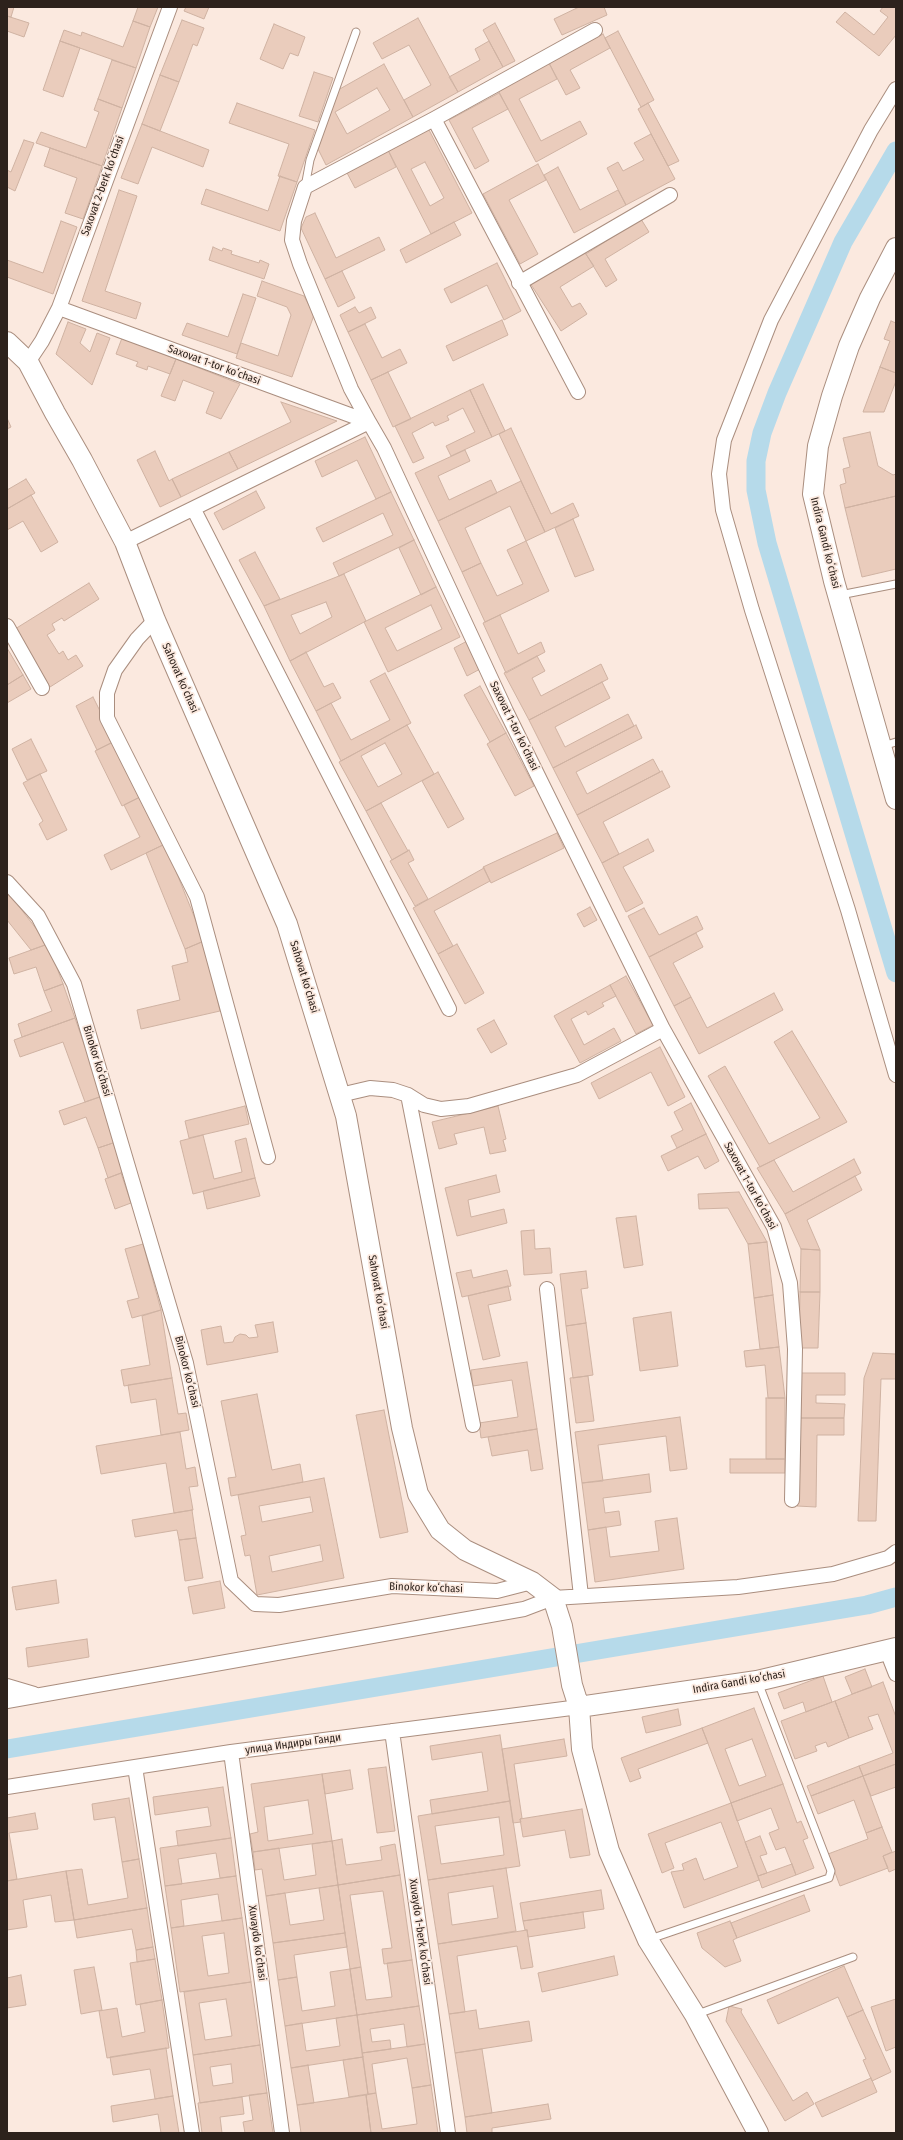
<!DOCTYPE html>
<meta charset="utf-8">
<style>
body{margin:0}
#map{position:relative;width:903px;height:2140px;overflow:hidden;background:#fbe9df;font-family:"Fira Sans Condensed",sans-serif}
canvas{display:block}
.frame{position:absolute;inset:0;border:8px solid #2d221c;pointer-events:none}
</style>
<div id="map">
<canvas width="903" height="2140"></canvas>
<div class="frame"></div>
</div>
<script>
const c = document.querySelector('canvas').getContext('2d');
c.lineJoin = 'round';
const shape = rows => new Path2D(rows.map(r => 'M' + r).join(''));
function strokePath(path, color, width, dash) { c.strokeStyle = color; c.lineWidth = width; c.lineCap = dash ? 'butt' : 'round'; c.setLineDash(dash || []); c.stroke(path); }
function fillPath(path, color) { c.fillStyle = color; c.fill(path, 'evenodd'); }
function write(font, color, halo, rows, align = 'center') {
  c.font = font + ' "Fira Sans Condensed",sans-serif'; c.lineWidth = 3.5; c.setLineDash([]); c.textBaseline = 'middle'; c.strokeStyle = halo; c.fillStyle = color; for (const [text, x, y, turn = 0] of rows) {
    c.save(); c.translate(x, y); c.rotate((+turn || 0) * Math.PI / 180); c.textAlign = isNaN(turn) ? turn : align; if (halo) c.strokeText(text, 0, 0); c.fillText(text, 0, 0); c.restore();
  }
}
strokePath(shape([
 [896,151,843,242,777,393,762,433,756,461,756,490,767,543,896,973],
 [7,1749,867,1605,896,1597]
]), '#b6daea', 19);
const building = shape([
 [7,7,14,7,11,17,7,16,7,7],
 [138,7,158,7,150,27,133,21,138,7],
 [186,7,209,7,204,19,184,11,186,7],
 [579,7,604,7,607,15,562,35,554,19,579,7],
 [883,7,896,7,896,35,879,56,836,22,845,12,874,35,888,17,880,11,883,7],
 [7,16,29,23,24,37,7,31,7,16],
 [418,18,458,92,413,117,404,100,431,85,409,45,382,59,373,43,418,18],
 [182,20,204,28,197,46,193,44,179,82,160,75,182,20],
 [133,21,150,27,136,68,60,41,64,30,81,36,82,32,123,47,133,21],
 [495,23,515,61,503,67,483,30,495,23],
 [274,24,305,37,298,56,290,53,283,69,260,59,274,24],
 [618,31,654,100,641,107,605,38,618,31],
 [603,34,610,48,570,70,580,88,566,95,549,63,603,34],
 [60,41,80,48,63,97,43,90,60,41],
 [489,41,503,67,458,92,449,77,480,60,475,49,489,41],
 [112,60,136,68,122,108,98,99,112,60],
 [549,63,557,79,519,99,541,141,580,121,587,134,536,162,498,90,549,63],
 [384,64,413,117,326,165,318,149,338,90,384,64],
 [377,88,390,110,347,134,335,112,377,88],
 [314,72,333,78,318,122,299,116,314,72],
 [160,75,179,82,160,131,142,124,160,75],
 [499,93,508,109,472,128,489,161,475,169,449,120,499,93],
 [98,99,122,108,102,166,36,143,41,132,86,148,99,112,94,110,98,99],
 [237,103,315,130,297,182,278,176,289,144,229,123,237,103],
 [648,103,679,161,668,166,638,109,648,103],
 [142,124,209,150,203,167,152,147,138,184,121,178,142,124],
 [428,128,472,213,431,234,388,150,428,128],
 [425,162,444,198,430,206,411,169,425,162],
 [651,134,675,179,626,205,607,168,618,162,623,171,644,160,634,143,651,134],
 [24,140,34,143,15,191,7,187,7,170,11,172,24,140],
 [50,148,102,166,83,219,65,213,77,178,44,166,50,148],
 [388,150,396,167,355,188,346,171,388,150],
 [538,164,546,180,509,200,538,254,520,264,483,194,538,164],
 [558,167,580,210,618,190,626,205,574,233,544,175,558,167],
 [280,176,297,182,280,231,201,204,206,189,268,211,280,176],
 [119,190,137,196,105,291,141,303,136,319,82,301,119,190],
 [315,213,336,258,379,237,385,250,325,279,301,228,306,217,315,213],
 [641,219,649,232,605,259,617,280,606,287,586,254,641,219],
 [61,221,77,227,53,294,7,277,7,260,43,273,61,221],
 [454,222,461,235,406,263,400,250,454,222],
 [213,247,222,251,223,248,232,251,231,254,259,263,260,260,269,264,264,279,209,260,213,247],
 [583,250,594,266,560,287,572,307,580,303,587,314,561,331,530,283,583,250],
 [497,263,521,311,504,320,487,285,451,303,444,289,497,263],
 [342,271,355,298,338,307,325,279,342,271],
 [262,281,304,296,314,315,292,377,236,358,241,343,278,356,291,315,287,307,257,296,262,281],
 [243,294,256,298,237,354,182,335,187,323,228,337,243,294],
 [355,307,359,313,371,307,376,318,348,332,340,315,355,307],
 [502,320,508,335,453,361,446,346,502,320],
 [891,321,896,323,896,373,880,367,890,341,884,339,891,321],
 [68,322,86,329,80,343,90,352,97,333,110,338,92,385,56,354,68,322],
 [365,324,382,358,400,349,407,363,371,380,348,332,365,324],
 [122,338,176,359,170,374,148,366,147,370,136,366,138,362,116,354,122,338],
 [176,359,240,384,221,419,206,413,214,392,183,380,175,401,161,396,176,359],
 [880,367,896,373,896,381,884,412,863,412,880,367],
 [388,372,411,419,393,427,371,380,388,372],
 [483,384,505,431,492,437,470,390,483,384],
 [470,390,492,437,451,456,446,446,475,432,463,408,447,416,449,420,435,426,433,422,412,433,424,458,413,463,395,426,470,390],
 [281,402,337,421,238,469,229,452,291,422,281,402],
 [7,418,11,427,7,429,7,418],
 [511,428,551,514,573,503,579,516,545,532,499,434,511,428],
 [870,432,878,466,893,475,896,474,896,496,845,508,840,485,846,483,843,469,850,467,843,438,870,432],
 [365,437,391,492,376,499,357,460,322,477,315,461,365,437],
 [465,450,470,461,438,476,449,500,491,480,497,493,438,521,415,473,465,450],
 [155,451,169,481,172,479,181,497,160,507,137,460,155,451],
 [229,452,238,469,181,497,172,479,229,452],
 [26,479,35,493,7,509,7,490,26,479],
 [521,481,545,532,526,541,510,506,465,528,481,563,462,572,438,521,521,481],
 [256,491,265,508,223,530,214,513,256,491],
 [391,492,414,540,339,576,333,563,393,535,383,513,323,542,316,528,391,492],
 [31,495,58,542,41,552,23,521,7,530,7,509,31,495],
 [896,496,896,569,862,577,845,508,896,496],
 [573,519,594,570,575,577,555,528,573,519],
 [414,540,436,587,421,595,399,548,414,540],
 [526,541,549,591,485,622,462,572,481,563,497,596,523,584,507,550,526,541],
 [255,552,280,599,264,606,239,560,255,552],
 [344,574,366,621,290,661,264,606,344,574],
 [326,602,332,617,300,634,291,615,326,602],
 [89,583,99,599,64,621,62,618,52,624,55,630,47,635,59,654,63,651,68,660,76,655,83,666,50,687,15,629,89,583],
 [436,587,460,637,388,672,364,622,436,587],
 [431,605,442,629,397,651,385,628,431,605],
 [500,615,518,654,541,642,545,652,506,673,483,623,500,615],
 [469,640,482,668,467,676,454,648,469,640],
 [7,648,23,675,7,685,7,648],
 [306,652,324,687,333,683,341,698,316,711,290,661,306,652],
 [537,656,545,671,532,678,541,696,601,664,608,679,529,720,504,673,537,656],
 [385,673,411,723,341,761,316,711,331,703,351,740,390,720,370,681,385,673],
 [23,675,31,689,7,703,7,685,23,675],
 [602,682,610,698,555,727,565,747,628,714,634,726,553,768,529,720,602,682],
 [480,686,506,733,490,742,464,695,480,686],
 [93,697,115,741,97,750,76,706,93,697],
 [407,725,434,774,366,811,339,762,407,725],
 [385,743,402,774,378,787,361,756,385,743],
 [636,725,642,738,576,772,587,794,653,759,660,772,577,815,553,768,636,725],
 [506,733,534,786,515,796,487,744,506,733],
 [31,739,47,771,27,780,12,749,31,739],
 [115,741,142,796,122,806,95,751,115,741],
 [662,771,670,787,603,822,619,854,602,863,577,815,662,771],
 [438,772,464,819,448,828,422,781,438,772],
 [40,774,67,830,47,840,39,824,43,821,23,783,40,774],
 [142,796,165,844,111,870,104,855,140,837,124,805,142,796],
 [381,803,408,851,392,860,366,811,381,803],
 [557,833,564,848,491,883,483,867,557,833],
 [648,839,654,851,623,867,643,903,626,912,602,863,648,839],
 [165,844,204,941,185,949,146,853,165,844],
 [409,850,414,860,408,863,428,899,415,906,390,861,409,850],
 [484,868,490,881,434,911,453,946,438,954,413,908,484,868],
 [7,891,48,944,31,950,7,920,7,891],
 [590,907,597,920,584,927,577,914,590,907],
 [644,908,659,935,697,916,703,929,649,957,628,916,644,908],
 [696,933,703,947,673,963,691,997,674,1006,649,957,696,933],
 [204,941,220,1011,141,1029,137,1010,180,1000,172,966,188,962,185,949,204,941],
 [48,944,63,984,44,991,36,967,14,974,9,958,48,944],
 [457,944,484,993,465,1004,438,954,457,944],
 [626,976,653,1025,636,1034,610,985,626,976],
 [63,984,75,1018,22,1037,18,1024,52,1011,44,991,63,984],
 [610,985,616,996,602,1003,604,1006,588,1015,586,1011,571,1019,584,1045,614,1028,621,1041,580,1063,554,1016,610,985],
 [774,993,783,1010,699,1054,674,1006,691,997,707,1028,774,993],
 [75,1018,102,1096,85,1102,63,1042,20,1057,14,1040,75,1018],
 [494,1020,507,1044,491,1053,477,1029,494,1020],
 [792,1031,847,1122,760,1167,708,1076,725,1066,769,1144,820,1118,774,1042,792,1031],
 [660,1047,685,1097,668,1106,651,1072,599,1099,591,1083,660,1047],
 [100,1097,116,1142,98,1148,86,1117,64,1125,59,1111,100,1097],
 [691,1103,706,1134,677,1148,671,1136,683,1130,674,1112,691,1103],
 [245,1106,249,1124,189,1138,185,1121,245,1106],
 [498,1106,506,1139,503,1140,506,1151,490,1154,484,1127,454,1134,457,1144,439,1149,432,1122,498,1106],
 [706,1134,719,1161,705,1169,698,1156,668,1171,661,1156,706,1134],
 [203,1135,214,1179,242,1172,235,1141,246,1138,255,1178,193,1194,180,1141,203,1135],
 [113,1143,124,1172,108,1178,98,1148,113,1143],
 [854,1159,861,1173,785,1214,757,1168,774,1160,793,1192,854,1159],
 [121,1173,131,1203,115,1209,105,1179,121,1173],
 [496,1175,500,1192,468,1200,471,1217,504,1209,507,1223,457,1236,445,1188,496,1175],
 [855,1176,862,1190,807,1220,820,1250,801,1249,785,1214,855,1176],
 [255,1178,260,1196,207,1209,203,1191,255,1178],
 [739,1192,767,1242,748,1244,728,1208,699,1209,698,1194,739,1192],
 [636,1216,643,1265,624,1268,616,1218,636,1216],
 [534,1230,535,1249,550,1248,552,1273,524,1275,521,1231,534,1230],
 [767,1242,773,1295,754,1298,748,1244,767,1242],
 [143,1244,161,1310,132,1318,127,1301,139,1298,125,1249,143,1244],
 [801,1249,820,1250,820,1292,800,1292,801,1249],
 [471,1270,473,1278,507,1270,511,1286,462,1297,456,1273,471,1270],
 [586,1271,588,1288,581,1289,586,1323,566,1326,560,1274,586,1271],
 [508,1286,511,1300,488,1305,500,1356,483,1360,468,1296,508,1286],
 [800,1292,820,1292,818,1348,799,1348,800,1292],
 [773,1295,779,1347,760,1349,754,1298,773,1295],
 [161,1310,172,1378,124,1386,121,1370,150,1365,142,1316,161,1310],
 [671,1312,678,1366,640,1371,633,1318,671,1312],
 [273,1322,278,1352,207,1365,201,1330,221,1326,224,1343,233,1342,235,1337,240,1334,246,1335,249,1338,258,1337,255,1325,273,1322],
 [586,1323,593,1375,573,1378,566,1326,586,1323],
 [779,1347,785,1398,768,1398,765,1365,746,1367,744,1351,779,1347],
 [873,1353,896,1354,896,1379,881,1379,876,1521,858,1521,864,1378,873,1353],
 [527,1362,537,1429,481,1438,479,1423,518,1417,512,1380,473,1386,471,1370,527,1362],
 [799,1373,845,1373,845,1395,816,1395,816,1403,845,1404,844,1418,798,1418,799,1373],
 [588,1376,594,1421,576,1423,570,1378,588,1376],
 [172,1378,178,1414,186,1413,189,1430,161,1435,156,1399,131,1403,128,1385,172,1378],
 [257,1394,272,1470,300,1464,303,1482,231,1496,228,1478,236,1477,221,1401,257,1394],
 [766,1398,785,1398,785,1459,766,1459,766,1398],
 [384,1410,408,1532,380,1538,356,1415,384,1410],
 [680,1417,687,1469,670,1471,666,1436,598,1445,603,1481,582,1483,575,1432,680,1417],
 [798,1418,844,1418,844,1435,817,1435,816,1507,797,1506,798,1418],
 [537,1429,543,1469,531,1471,528,1450,492,1456,488,1437,537,1429],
 [180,1432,186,1469,195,1467,198,1486,189,1487,193,1510,174,1513,166,1463,101,1474,96,1446,180,1432],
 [730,1459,785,1459,785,1473,730,1473,730,1459],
 [649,1474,651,1492,603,1498,605,1513,619,1511,621,1525,588,1530,582,1483,649,1474],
 [324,1478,344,1578,257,1595,250,1555,245,1556,241,1536,246,1535,238,1495,324,1478],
 [310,1497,313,1512,262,1522,259,1506,310,1497],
 [320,1545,323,1561,272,1572,269,1556,320,1545],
 [192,1510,196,1538,179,1540,177,1530,135,1537,132,1520,192,1510],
 [677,1518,684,1569,595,1582,588,1530,606,1527,610,1557,659,1551,655,1521,677,1518],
 [196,1538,203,1578,185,1581,179,1540,196,1538],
 [56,1580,59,1603,16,1610,12,1587,56,1580],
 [220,1581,225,1608,193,1614,188,1587,220,1581],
 [87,1639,89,1657,28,1667,26,1648,87,1639],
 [865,1669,872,1687,852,1694,845,1677,865,1669],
 [823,1676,832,1702,806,1712,803,1702,784,1709,778,1693,823,1676],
 [883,1682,896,1717,896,1764,863,1776,859,1766,893,1753,878,1714,868,1717,873,1729,849,1738,835,1701,883,1682],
 [835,1701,849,1738,828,1747,826,1742,815,1746,817,1751,795,1759,781,1721,835,1701],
 [754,1708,783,1784,731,1803,702,1728,754,1708],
 [752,1739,766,1776,739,1786,725,1749,752,1739],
 [678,1709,681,1725,646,1733,642,1717,678,1709],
 [702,1728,708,1743,638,1769,641,1778,630,1782,621,1758,702,1728],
 [500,1735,510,1801,432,1814,430,1800,488,1791,482,1752,432,1760,430,1746,500,1735],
 [564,1739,567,1756,514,1764,522,1818,520,1819,521,1822,513,1823,502,1749,564,1739],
 [896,1764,896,1787,871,1796,863,1776,896,1764],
 [859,1766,863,1776,811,1796,807,1786,859,1766],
 [386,1767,395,1831,377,1833,368,1769,386,1767],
 [350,1770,353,1789,325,1794,322,1774,350,1770],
 [322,1774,332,1841,253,1852,250,1834,258,1832,251,1784,322,1774],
 [308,1800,313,1834,268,1841,264,1807,308,1800],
 [863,1776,882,1827,866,1833,854,1800,818,1814,811,1796,863,1776],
 [783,1784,797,1823,801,1821,808,1838,803,1840,814,1868,796,1875,785,1847,776,1850,769,1833,779,1829,771,1808,737,1821,731,1803,783,1784],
 [223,1787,231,1838,178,1846,176,1831,211,1826,208,1807,155,1815,153,1797,223,1787],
 [129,1798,139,1859,122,1862,115,1817,94,1820,92,1804,129,1798],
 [510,1801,520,1866,428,1880,418,1816,510,1801],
 [499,1817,504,1855,441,1864,435,1826,499,1817],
 [731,1803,759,1880,684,1908,671,1872,684,1870,682,1864,696,1858,704,1880,738,1867,721,1822,665,1843,674,1868,662,1873,648,1834,731,1803],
 [582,1809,590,1855,570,1858,565,1830,523,1837,520,1819,582,1809],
 [35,1813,38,1829,9,1833,17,1879,7,1881,7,1818,35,1813],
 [882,1827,892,1852,883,1856,888,1868,840,1886,828,1854,868,1839,866,1833,882,1827],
 [760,1836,767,1854,760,1856,767,1873,758,1876,745,1842,760,1836],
 [231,1838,236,1876,220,1878,216,1853,178,1859,182,1884,165,1886,160,1848,231,1838],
 [342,1839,346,1865,382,1860,380,1847,395,1844,400,1875,338,1885,332,1841,342,1839],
 [332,1841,338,1885,266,1896,262,1869,255,1870,253,1852,279,1848,284,1880,316,1875,312,1844,332,1841],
 [896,1851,896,1869,889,1872,883,1856,896,1851],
 [139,1859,147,1908,74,1920,66,1871,82,1869,88,1905,128,1898,122,1862,139,1859],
 [792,1864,796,1875,762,1888,758,1876,792,1864],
 [506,1868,516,1931,438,1944,428,1880,506,1868],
 [493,1886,498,1918,452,1925,448,1893,493,1886],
 [66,1871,74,1920,55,1922,51,1895,23,1900,27,1927,7,1930,7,1881,66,1871],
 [400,1875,412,1960,384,1964,382,1949,392,1948,383,1891,350,1895,361,1967,350,1969,338,1885,400,1875],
 [236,1876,242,1918,222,1921,218,1894,181,1900,184,1926,171,1928,165,1886,236,1876],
 [338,1885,345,1933,273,1943,266,1896,285,1893,290,1925,324,1920,319,1888,338,1885],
 [601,1890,604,1909,523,1921,520,1903,601,1890],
 [804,1895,810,1911,737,1938,731,1923,804,1895],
 [147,1908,153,1947,136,1950,132,1929,77,1938,74,1920,147,1908],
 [583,1912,585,1928,528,1937,527,1930,525,1930,523,1921,583,1912],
 [242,1918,251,1982,180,1992,171,1928,242,1918],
 [224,1933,229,1973,208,1976,202,1936,224,1933],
 [730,1921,737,1938,733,1940,741,1961,725,1967,702,1948,697,1933,730,1921],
 [527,1930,533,1967,521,1969,517,1946,457,1956,465,2012,449,2014,438,1944,527,1930],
 [345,1933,347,1947,294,1955,297,1977,278,1980,273,1943,345,1933],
 [153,1947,155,1959,137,1962,136,1950,153,1947],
 [614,1956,618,1975,542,1992,538,1973,614,1956],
 [155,1959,162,2000,136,2005,130,1963,155,1959],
 [412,1960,419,2006,357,2015,350,1969,361,1967,366,2000,392,1997,387,1963,412,1960],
 [844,1966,863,2010,847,2017,838,1997,778,2024,767,2000,844,1966],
 [94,1967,102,2010,81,2014,74,1970,94,1967],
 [350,1969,357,2015,285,2026,278,1980,297,1977,302,2011,335,2006,330,1972,350,1969],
 [21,1975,26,2005,7,2008,7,1978,21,1975],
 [251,1982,260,2045,193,2055,184,1992,251,1982],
 [226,1999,232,2036,205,2040,199,2003,226,1999],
 [896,1999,896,2047,886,2051,871,2007,896,1999],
 [162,2000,169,2048,107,2058,99,2011,117,2008,122,2037,145,2032,140,2004,162,2000],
 [419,2006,425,2044,407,2047,404,2024,370,2029,372,2042,390,2040,391,2049,362,2053,357,2015,419,2006],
 [729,2006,742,2009,741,2012,793,2101,807,2092,814,2104,785,2121,726,2021,729,2006],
 [476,2010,479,2029,529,2021,532,2041,455,2053,449,2014,476,2010],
 [863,2010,891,2072,872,2081,863,2060,866,2059,847,2017,863,2010],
 [357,2015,363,2057,291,2068,285,2026,302,2023,306,2051,340,2046,336,2018,357,2015],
 [425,2044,431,2085,412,2088,407,2058,372,2064,376,2093,368,2094,362,2053,425,2044],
 [260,2045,267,2093,200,2103,193,2055,260,2045],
 [231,2064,233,2083,213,2086,210,2067,231,2064],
 [166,2048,173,2096,155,2099,150,2069,113,2075,110,2057,166,2048],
 [482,2049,492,2113,465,2117,455,2053,482,2049],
 [363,2057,368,2094,349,2097,343,2060,363,2057],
 [308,2065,314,2103,297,2105,291,2068,308,2065],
 [871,2078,877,2092,822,2117,815,2103,871,2078],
 [431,2085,438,2133,371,2133,366,2095,376,2093,382,2129,417,2124,412,2088,431,2085],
 [267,2093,273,2133,245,2133,243,2122,253,2120,249,2095,267,2093],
 [366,2095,371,2133,301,2133,297,2105,366,2095],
 [173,2096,179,2133,161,2133,158,2114,113,2122,111,2106,173,2096],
 [242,2097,244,2114,220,2117,222,2133,202,2133,198,2103,242,2097],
 [548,2104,551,2119,492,2128,492,2133,467,2133,465,2117,548,2104]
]);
fillPath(building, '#eaccbc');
strokePath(building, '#cfb2a2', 1);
const lane = shape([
 [305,187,310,160,356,32],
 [840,595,896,584],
 [883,746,896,742],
 [650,1939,829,1878,831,1871,758,1682],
 [695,2015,853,1957]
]);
const street = shape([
 [896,89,871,130,771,320,724,440,719,474,723,510,752,610,848,910,896,1075],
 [434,119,578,392],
 [519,283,670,195],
 [59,308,369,422],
 [28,362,42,341,59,308,170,7],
 [369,422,351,389,300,264,292,240,294,221,305,187,434,119,595,30],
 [194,510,449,1009],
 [125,542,369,422,384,448,506,711,663,1029,774,1227,790,1283,795,1349,792,1500],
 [155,620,137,639,115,670,107,693,107,718,197,897,268,1157],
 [7,626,42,688],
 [7,882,38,916,74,984,186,1363,231,1581,255,1604,279,1605,392,1586,497,1591,532,1582],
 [340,1095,370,1088,393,1090,408,1095,424,1105,441,1109,469,1106,577,1075,663,1029],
 [408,1095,473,1425],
 [547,1289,581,1596],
 [887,1651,896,1674],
 [7,1686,34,1694],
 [7,1701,524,1609,553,1598,738,1587,833,1574,888,1558,896,1552],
 [392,1731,448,2133],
 [231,1752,282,2133],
 [135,1767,192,2133],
 [7,1787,231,1752,579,1707]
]);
const secondary = shape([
 [896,248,870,298,849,346,832,396,818,446,813,494,834,581,896,799],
 [7,342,28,362,55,413,82,460,125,542,155,620,287,924,346,1116,402,1428,418,1494,440,1530,465,1550,532,1582,553,1598,562,1626,572,1685,579,1707,582,1749,609,1851,648,1940,695,2015,758,2133],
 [579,1707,757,1681,896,1648]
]);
strokePath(lane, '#aa8e7f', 9);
strokePath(street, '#aa8e7f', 16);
strokePath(secondary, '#aa8e7f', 22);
strokePath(lane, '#fff', 7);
strokePath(street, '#fff', 14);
strokePath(secondary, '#fff', 20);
write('11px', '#2d221c', '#fbe9df', [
 ["Saxovat 2-berk koʻchasi",103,186,-70],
 ["Saxovat 1-tor koʻchasi",214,365,20],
 ["Indira Gandi koʻchasi",825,543,76],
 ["Sahovat koʻchasi",180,678,66],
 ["Saxovat 1-tor koʻchasi",514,726,64],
 ["Sahovat koʻchasi",304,977,73],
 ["Binokor koʻchasi",97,1061,73],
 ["Saxovat 1-tor koʻchasi",750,1186,61],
 ["Sahovat koʻchasi",378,1292,80],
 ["Binokor koʻchasi",187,1372,76],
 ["Binokor koʻchasi",426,1588,2],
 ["Indira Gandi koʻchasi",739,1682,-10],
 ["улица Индиры Ганди",293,1744,-8],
 ["Xuvaydo 1-berk koʻchasi",420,1932,82],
 ["Xuvaydo koʻchasi",257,1943,82]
]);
</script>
